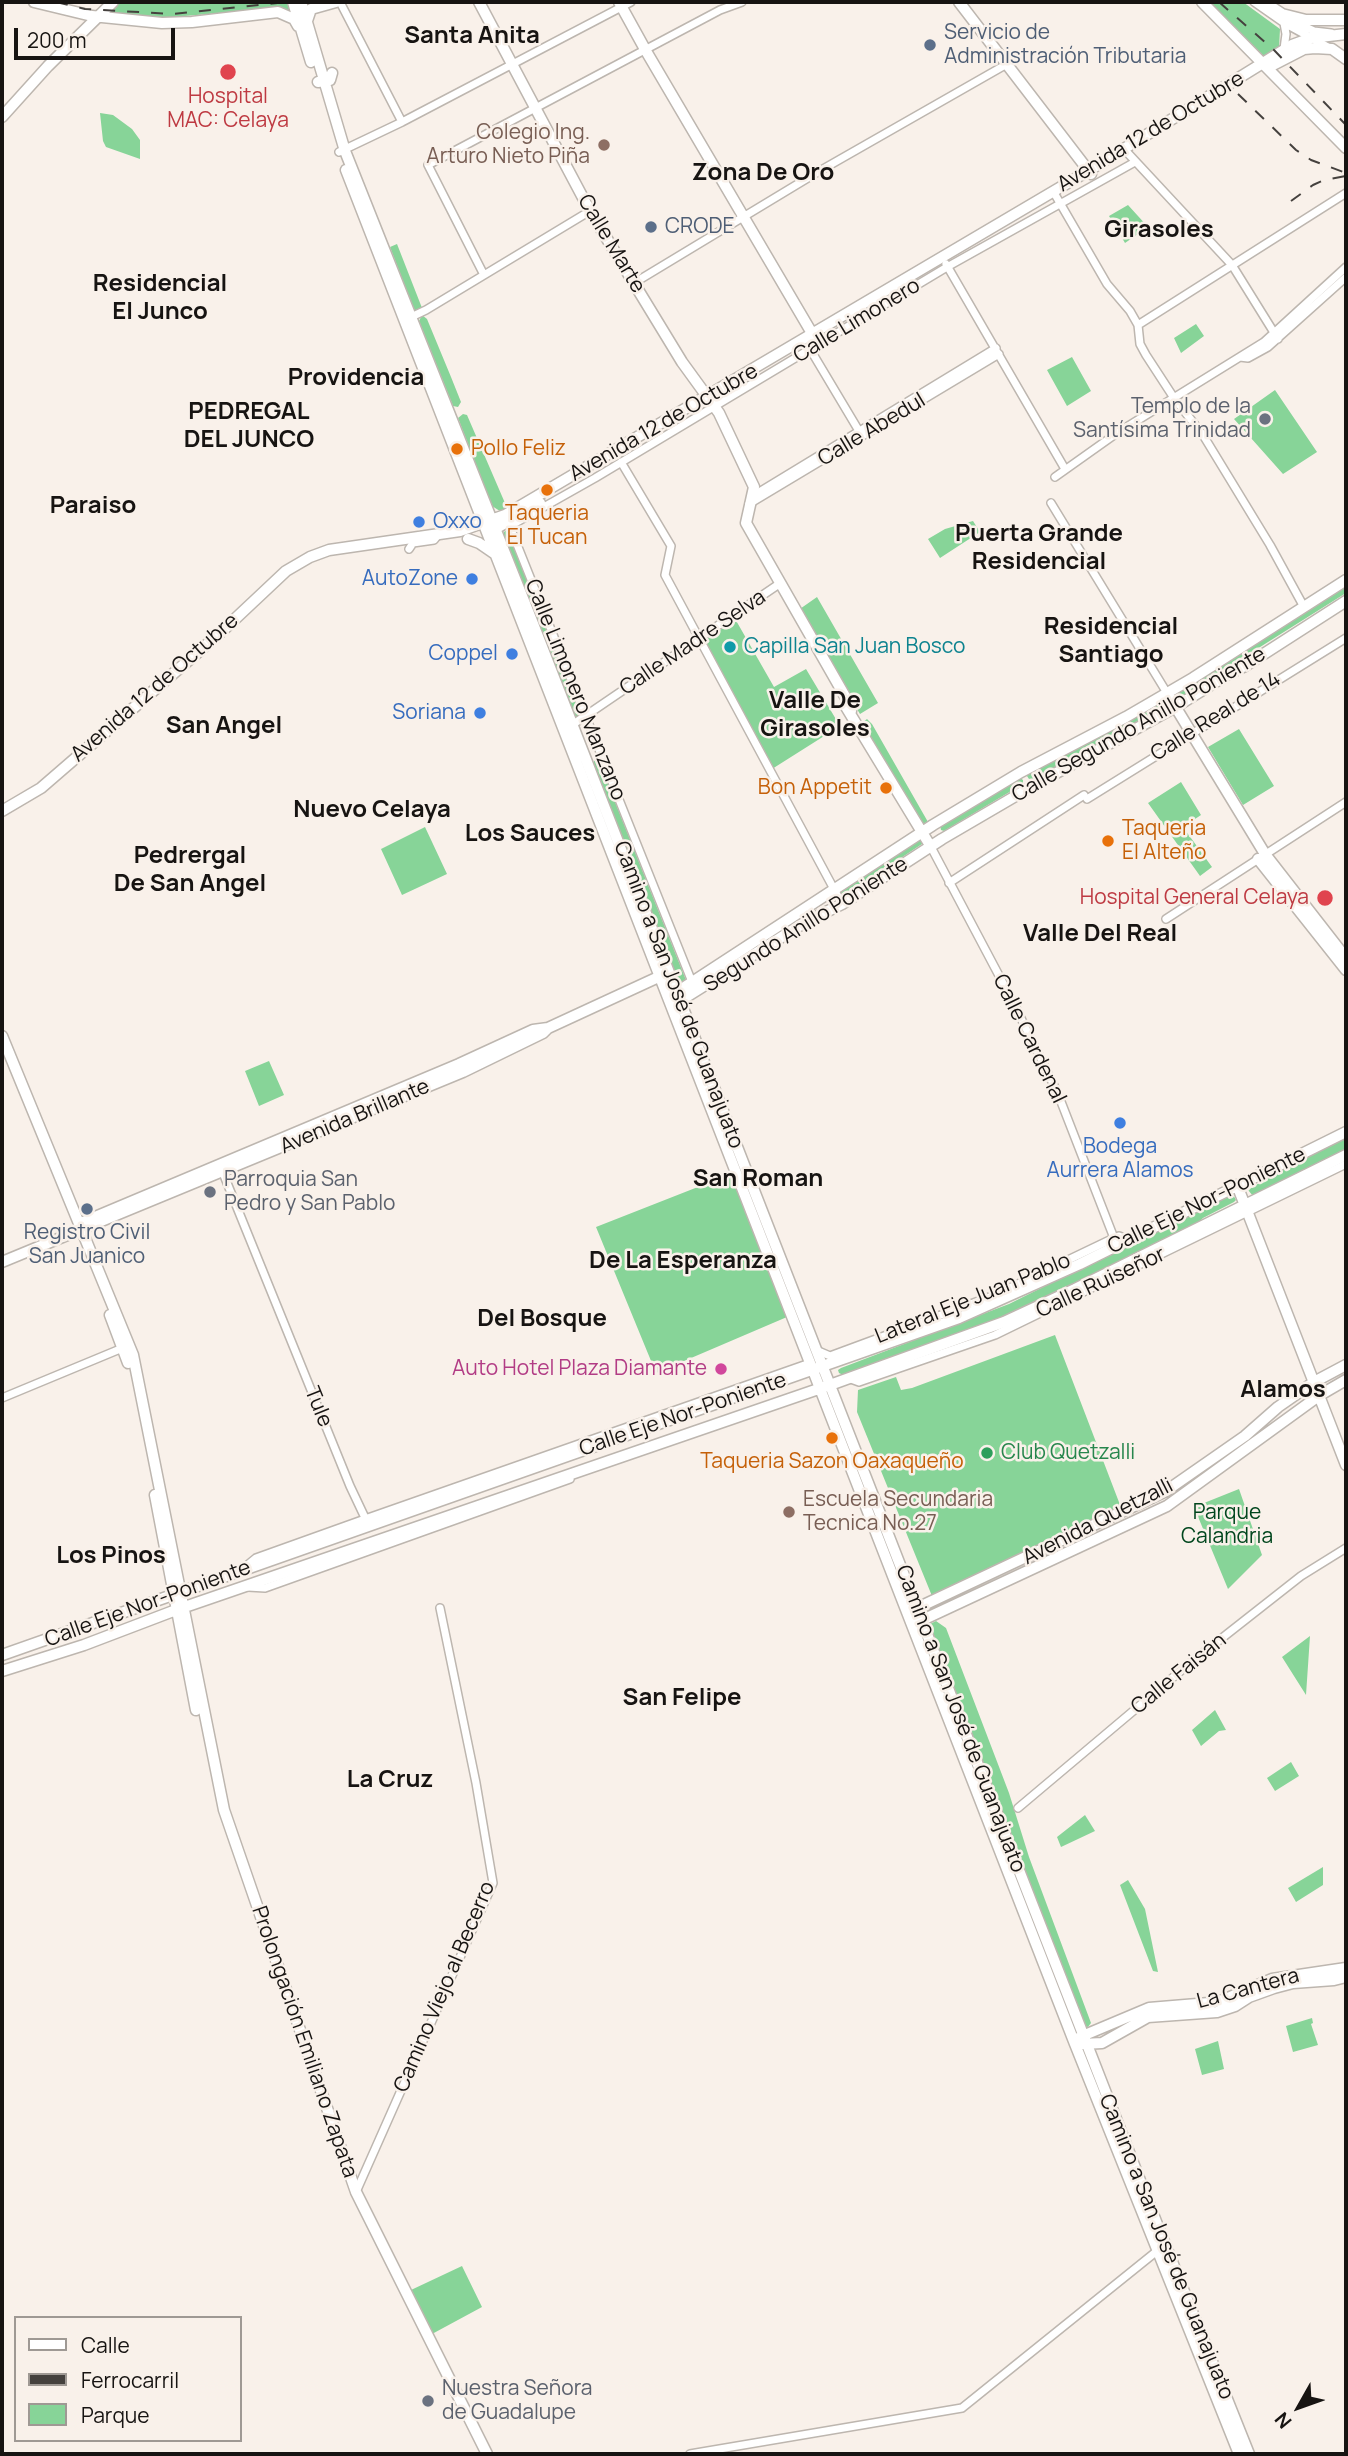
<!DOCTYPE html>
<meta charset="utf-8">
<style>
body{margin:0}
#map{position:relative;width:1348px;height:2456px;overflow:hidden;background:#f9f1ea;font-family:Manrope,sans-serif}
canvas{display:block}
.frame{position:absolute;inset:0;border:4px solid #171412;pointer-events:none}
.legend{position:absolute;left:14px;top:2316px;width:228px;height:126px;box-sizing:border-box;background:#f9f1ea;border:2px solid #9f9994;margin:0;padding:9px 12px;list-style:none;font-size:21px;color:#171412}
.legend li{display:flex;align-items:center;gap:14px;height:35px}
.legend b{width:35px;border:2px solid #9f9994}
.north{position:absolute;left:1264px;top:2372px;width:70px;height:70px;-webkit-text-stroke:5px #f9f1ea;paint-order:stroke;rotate:230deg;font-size:19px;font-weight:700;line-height:28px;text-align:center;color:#171412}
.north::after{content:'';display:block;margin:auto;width:24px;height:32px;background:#171412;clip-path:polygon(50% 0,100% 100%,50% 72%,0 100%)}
.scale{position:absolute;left:14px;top:28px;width:161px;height:32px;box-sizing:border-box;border:4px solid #171412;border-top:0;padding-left:9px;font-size:21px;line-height:24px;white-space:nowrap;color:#171412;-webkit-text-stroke:5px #f9f1ea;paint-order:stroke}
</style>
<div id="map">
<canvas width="1348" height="2456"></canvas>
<div class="frame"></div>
<ul class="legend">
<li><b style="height:9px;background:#fff"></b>Calle</li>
<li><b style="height:9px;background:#45413e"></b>Ferrocarril</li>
<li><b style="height:19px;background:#87d498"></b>Parque</li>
</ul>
<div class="north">N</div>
<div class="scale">200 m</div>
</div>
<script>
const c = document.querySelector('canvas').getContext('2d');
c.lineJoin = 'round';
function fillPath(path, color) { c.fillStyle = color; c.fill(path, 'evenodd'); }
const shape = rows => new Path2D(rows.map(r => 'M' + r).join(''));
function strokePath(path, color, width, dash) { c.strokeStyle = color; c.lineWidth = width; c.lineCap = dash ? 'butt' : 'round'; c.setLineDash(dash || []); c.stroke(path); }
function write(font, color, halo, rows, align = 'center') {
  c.font = font + ' Manrope,sans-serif'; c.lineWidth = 5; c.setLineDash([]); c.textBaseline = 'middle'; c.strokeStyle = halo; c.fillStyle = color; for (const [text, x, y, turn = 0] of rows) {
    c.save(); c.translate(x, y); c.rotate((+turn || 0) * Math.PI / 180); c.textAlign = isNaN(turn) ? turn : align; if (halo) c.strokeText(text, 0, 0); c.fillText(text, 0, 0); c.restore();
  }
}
fillPath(shape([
 [119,2,191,4,288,2,292,14,280,8,161,18,105,14],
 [1207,2,1243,2,1280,29,1279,49,1265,59],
 [100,113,113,115,132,129,140,140,140,159,106,147,103,141],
 [1128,205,1148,227,1125,243,1109,216],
 [397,244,422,308,418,314,414,310,390,247],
 [422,315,427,319,451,377,461,402,458,407,453,406,419,321],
 [1196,324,1204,336,1181,353,1174,338],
 [1072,357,1091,391,1067,406,1047,370],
 [1275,390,1317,452,1283,474,1234,419],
 [463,414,467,415,508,510,503,513,492,506,458,418],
 [973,521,980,532,940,558,928,539,945,529],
 [505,531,508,531,582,716,577,718,573,714,502,535],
 [1346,583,1346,593,1179,698,1175,697,1177,692],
 [817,597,878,703,860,714,797,611],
 [734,617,774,687,806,669,840,726,772,769,700,639],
 [1166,699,1170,704,1167,707,1033,779,1029,779,1027,776,1027,773],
 [867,719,872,724,928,822,923,829,863,727,863,722],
 [1239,729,1274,786,1243,805,1208,747],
 [598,759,686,980,682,985,677,983,675,978,594,765,594,761],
 [1019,777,1023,780,1023,784,944,831,941,830,940,825],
 [1181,782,1201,815,1183,827,1212,867,1200,876,1148,803],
 [425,827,447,874,402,895,381,849],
 [920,837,924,842,922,844,844,896,840,894,839,891],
 [269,1061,284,1095,259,1106,245,1071],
 [1346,1138,1346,1151,1253,1196,1248,1190,1282,1169],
 [731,1174,787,1317,656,1373,596,1227],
 [1232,1193,1236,1200,1234,1202,1203,1218,1196,1225,1016,1312,979,1328,869,1366,843,1375,839,1373,838,1370,841,1368,1009,1304],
 [1055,1335,1122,1510,932,1596,857,1412,858,1390,896,1377,901,1390,912,1388],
 [1239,1489,1262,1555,1228,1589,1194,1507],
 [936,1621,946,1628,1009,1793,1029,1857,1091,2023,1088,2027,1084,2026,928,1625],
 [1310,1636,1306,1695,1282,1657],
 [1215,1710,1226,1730,1219,1731,1201,1746,1192,1730],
 [1291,1762,1299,1776,1275,1791,1267,1778],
 [1085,1815,1095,1831,1061,1847,1057,1837],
 [1323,1867,1323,1885,1296,1902,1288,1888],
 [1128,1880,1145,1909,1158,1972,1153,1971,1120,1885],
 [1312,2018,1313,2023,1311,2024,1318,2045,1293,2052,1286,2026],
 [1218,2041,1224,2069,1202,2075,1195,2049],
 [462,2266,482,2307,432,2334,411,2290]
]), '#87d498');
const minor = shape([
 [340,2,402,122],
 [1254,2,1284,23,1328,47],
 [1286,18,1314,31,1331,33],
 [1284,49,1286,34,1284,23],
 [1124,149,1232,265,1278,339],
 [339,152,402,122,631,2],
 [1053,191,1107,284,1130,311,1138,325,1140,344,1146,355,1174,398,1203,435,1270,545,1304,607],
 [946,264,1065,469],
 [484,275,428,165,720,10,742,2],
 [634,283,816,173,1007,64],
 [407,319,426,310,590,211],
 [1138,325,1346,193],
 [810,349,859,431],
 [1240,357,1248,358,1268,347,1346,277],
 [621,462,671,546,665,575,842,904],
 [1055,477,1117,433,1264,342,1346,267],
 [751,497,996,348],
 [1051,503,1167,693],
 [749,504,999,354],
 [508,522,692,982],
 [510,526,595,478,947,267,1135,162],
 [409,549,413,543,434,540,438,535],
 [572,725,779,584],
 [1087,799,1346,638],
 [931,847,1013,1002,1058,1094,1114,1238],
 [949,883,1084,795],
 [1166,919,1346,802],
 [221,1168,350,1486,367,1522],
 [816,1350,830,1356,995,1295,1114,1238,1119,1236,1129,1240],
 [848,1378,859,1382,995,1335,1346,1164],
 [2,1398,125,1347],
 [245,1567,256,1558,365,1519,810,1363],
 [248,1587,265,1588,570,1479],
 [1018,1808,1189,1664,1301,1576,1346,1548],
 [356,2192,493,1883,476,1783,440,1608],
 [690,2454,962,2408,1157,2251]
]);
const major = shape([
 [34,2,92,16,162,23,192,22,278,12,294,19,298,26],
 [293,2,311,62],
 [301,2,345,151,532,621,1157,2224,1249,2454],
 [479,2,590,211,682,362,719,413,754,487,746,523,850,705,851,711],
 [619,2,646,51,813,335],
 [959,2,1091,174],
 [1202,2,1346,148],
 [1264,2,1282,14,1306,20,1346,20],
 [307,21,311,9,336,2],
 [1271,66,1304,49,1315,48,1332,49,1346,59],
 [318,82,330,80,332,73],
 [2,117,48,66,113,2],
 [346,170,1075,2044,1239,2454],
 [495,529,540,503],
 [468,539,479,543,495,554],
 [1167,693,1265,854,1346,958],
 [846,707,931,847],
 [2,811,41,788,219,634,286,571,310,557,329,550,460,531,505,515,1088,171,1292,45,1311,38,1346,34],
 [1258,859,1346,970],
 [674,994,933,825,1021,772,1126,717,1193,678,1346,580],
 [675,1004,804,923,842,904,942,839,1031,787,1177,706,1230,673,1245,666,1346,601],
 [2,1036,133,1355,224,1810,356,2192,487,2454],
 [1237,1185,1346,1465],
 [83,1222,459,1064,533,1030,548,1028],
 [2,1262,463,1072,543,1033,548,1028,665,974],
 [110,1315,128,1363],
 [155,1495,196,1710],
 [913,1610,1166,1491,1245,1436,1278,1407,1314,1382,1346,1365],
 [916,1623,1167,1506,1320,1395,1346,1380],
 [2,1655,959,1318,1080,1264,1346,1132],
 [2,1671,84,1645,176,1610,830,1385,1004,1322,1075,1289,1346,1155],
 [1080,2037,1149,2008,1209,2003,1223,2000,1272,1979,1346,1968],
 [1083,2044,1102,2043,1148,2017,1217,2012,1235,2006,1249,1997,1274,1988,1293,1983,1334,1980,1346,1977]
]);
strokePath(minor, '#bdb6af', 10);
strokePath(major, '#bdb6af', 13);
strokePath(minor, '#fff', 7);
strokePath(major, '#fff', 10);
strokePath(shape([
 [56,2,85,9,173,14,286,2],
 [1219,2,1274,50,1346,125],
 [1238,94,1296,150,1311,160,1346,173],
 [1291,201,1313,185,1324,180,1346,176]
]), '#45413e', 2, [12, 12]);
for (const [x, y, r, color] of [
 [930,45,7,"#5c6f8a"],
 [228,72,9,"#e0444e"],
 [604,145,7,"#8d6e63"],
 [651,227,7,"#5c6f8a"],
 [1265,419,7,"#6b7280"],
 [457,449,7,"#e8710a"],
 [547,490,7,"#e8710a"],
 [419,522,7,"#3f7fe0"],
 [472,579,7,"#3f7fe0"],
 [730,647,7,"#0f9aa8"],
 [512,654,7,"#3f7fe0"],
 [480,713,7,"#3f7fe0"],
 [886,788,7,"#e8710a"],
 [1108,841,7,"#e8710a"],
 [1325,898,9,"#e0444e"],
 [1120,1123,7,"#3f7fe0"],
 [210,1192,7,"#6b7280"],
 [87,1209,7,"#5c6f8a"],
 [721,1369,7,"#d1479c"],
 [832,1438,7,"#e8710a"],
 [987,1453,7,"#2e9e5b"],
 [789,1512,7,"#8d6e63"],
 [428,2401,7,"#6b7280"]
]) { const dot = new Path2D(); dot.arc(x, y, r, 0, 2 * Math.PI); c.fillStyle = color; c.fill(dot); strokePath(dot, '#f9f1ea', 2.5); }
write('21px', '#4e5e75', '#f9f1ea', [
 ["Servicio de",944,33],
 ["Administración Tributaria",944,57],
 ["CRODE",665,227],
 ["Registro Civil",87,1233,"center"],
 ["San Juanico",87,1257,"center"]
], 'left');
write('21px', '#be3a42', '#f9f1ea', [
 ["Hospital",228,97],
 ["MAC: Celaya",228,121],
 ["Hospital General Celaya",1309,898,"right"]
]);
write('21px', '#171412', '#f9f1ea', [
 ["Avenida 12 de Octubre",1151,132,-31],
 ["Calle Marte",611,244,59],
 ["Calle Limonero",857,321,-31],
 ["Avenida 12 de Octubre",664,423,-30],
 ["Calle Abedul",872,430,-31],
 ["Calle Madre Selva",693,643,-34],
 ["Avenida 12 de Octubre",155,688,-41],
 ["Calle Limonero Manzano",575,690,68],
 ["Calle Real de 14",1216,717,-32],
 ["Calle Segundo Anillo Poniente",1139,725,-30],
 ["Segundo Anillo Poniente",806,925,-32],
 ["Camino a San José de Guanajuato",678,995,69],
 ["Calle Cardenal",1029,1039,64],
 ["Avenida Brillante",355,1117,-23],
 ["Calle Eje Nor-Poniente",1207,1201,-26],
 ["Calle Ruiseñor",1101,1283,-25],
 ["Lateral Eje Juan Pablo",973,1299,-22],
 ["Tule",318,1407,68],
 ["Calle Eje Nor-Poniente",683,1415,-19],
 ["Avenida Quetzalli",1098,1522,-27],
 ["Calle Eje Nor-Poniente",148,1604,-20],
 ["Calle Faisán",1179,1674,-39],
 ["Camino a San José de Guanajuato",960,1719,69],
 ["Camino Viejo al Becerro",445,1987,-67],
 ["La Cantera",1248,1989,-15],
 ["Prolongación Emiliano Zapata",304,2042,71],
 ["Camino a San José de Guanajuato",1166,2247,68]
]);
write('21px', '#785e54', '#f9f1ea', [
 ["Colegio Ing.",590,133],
 ["Arturo Nieto Piña",590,157],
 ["Escuela Secundaria",803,1500,"left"],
 ["Tecnica No.27",803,1524,"left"]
], 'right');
write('21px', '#5b616d', '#f9f1ea', [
 ["Templo de la",1251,407,"right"],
 ["Santísima Trinidad",1251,431,"right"],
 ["Parroquia San",224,1180],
 ["Pedro y San Pablo",224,1204],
 ["Nuestra Señora",442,2389],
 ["de Guadalupe",442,2413]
], 'left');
write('21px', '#c56008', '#f9f1ea', [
 ["Pollo Feliz",471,449],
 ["Taqueria",547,514,"center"],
 ["El Tucan",547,538,"center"],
 ["Bon Appetit",872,788,"right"],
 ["Taqueria",1122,829],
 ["El Alteño",1122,853],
 ["Taqueria Sazon Oaxaqueño",832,1462,"center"]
], 'left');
write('21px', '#366cbe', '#f9f1ea', [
 ["Oxxo",433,522,"left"],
 ["AutoZone",458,579],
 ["Coppel",498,654],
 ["Soriana",466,713],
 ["Bodega",1120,1147,"center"],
 ["Aurrera Alamos",1120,1171,"center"]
], 'right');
write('21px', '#0d838f', '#f9f1ea', [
 ["Capilla San Juan Bosco",744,647]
], 'left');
write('21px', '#b23c85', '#f9f1ea', [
 ["Auto Hotel Plaza Diamante",707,1369]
], 'right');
write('21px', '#27864d', '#f9f1ea', [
 ["Club Quetzalli",1001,1453]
], 'left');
write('21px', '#00461d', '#f9f1ea', [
 ["Parque",1227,1513],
 ["Calandria",1227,1537]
]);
write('bold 24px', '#171412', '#f9f1ea', [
 ["Santa Anita",472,36],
 ["Zona De Oro",763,173],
 ["Girasoles",1159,230],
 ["Residencial",160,284],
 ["El Junco",160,312],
 ["Providencia",356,378],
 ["PEDREGAL",249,412],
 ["DEL JUNCO",249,440],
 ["Paraiso",93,506],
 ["Puerta Grande",1039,534],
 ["Residencial",1039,562],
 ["Residencial",1111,627],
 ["Santiago",1111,655],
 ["Valle De",815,701],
 ["Girasoles",815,729],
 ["San Angel",224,726],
 ["Nuevo Celaya",372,810],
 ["Los Sauces",530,834],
 ["Pedrergal",190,856],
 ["De San Angel",190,884],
 ["Valle Del Real",1100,934],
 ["San Roman",758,1179],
 ["De La Esperanza",683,1261],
 ["Del Bosque",542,1319],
 ["Alamos",1283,1390],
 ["Los Pinos",111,1556],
 ["San Felipe",682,1698],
 ["La Cruz",390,1780]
]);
</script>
